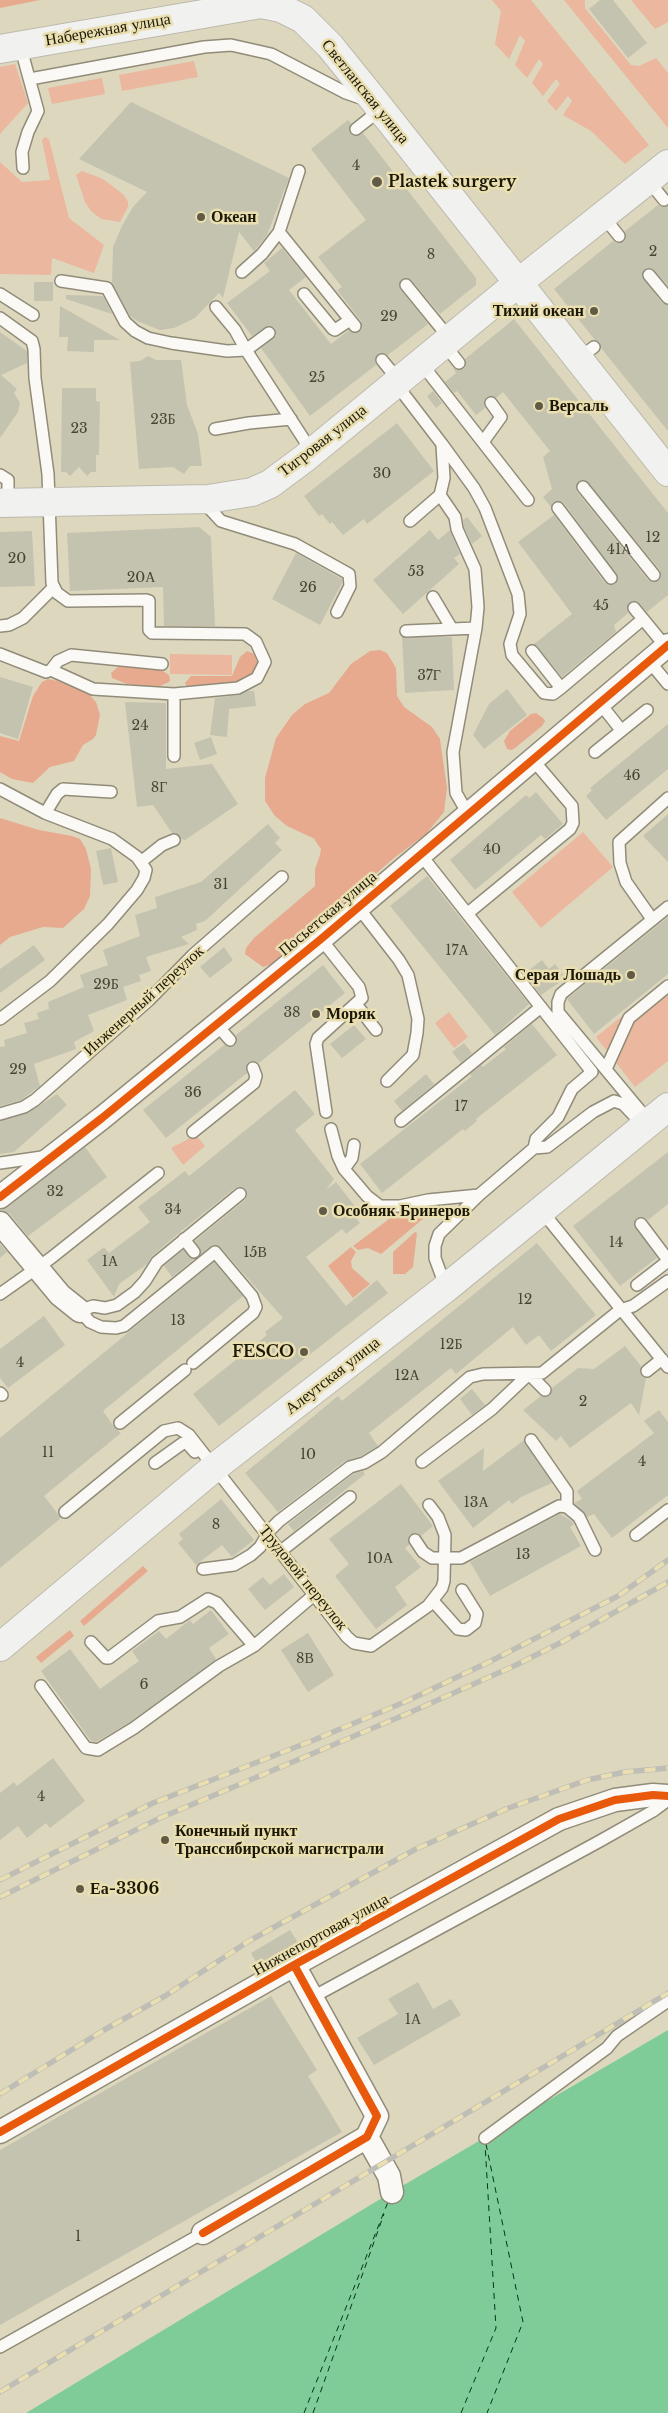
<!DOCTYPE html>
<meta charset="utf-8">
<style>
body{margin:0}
canvas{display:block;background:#ddd7be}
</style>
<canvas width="668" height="2413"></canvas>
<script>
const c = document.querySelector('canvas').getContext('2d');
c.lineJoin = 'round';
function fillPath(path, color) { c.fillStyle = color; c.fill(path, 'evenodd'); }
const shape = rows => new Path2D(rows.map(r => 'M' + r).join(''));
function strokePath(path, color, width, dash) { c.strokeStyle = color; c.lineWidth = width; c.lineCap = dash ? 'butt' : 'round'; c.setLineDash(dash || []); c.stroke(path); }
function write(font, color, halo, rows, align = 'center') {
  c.font = font + ' "Libre Baskerville",serif'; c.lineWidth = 5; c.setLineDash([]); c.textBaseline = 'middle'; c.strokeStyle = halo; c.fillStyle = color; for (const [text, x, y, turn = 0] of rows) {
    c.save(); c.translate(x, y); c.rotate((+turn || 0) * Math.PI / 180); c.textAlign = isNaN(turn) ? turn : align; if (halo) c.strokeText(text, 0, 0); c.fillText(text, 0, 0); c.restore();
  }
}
fillPath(shape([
 [492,0,531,0,649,145,625,164,591,131,563,115,572,101,568,96,556,111,547,101,560,84,556,79,543,96,532,83,543,64,539,59,527,78,515,65,525,41,520,35,509,59,495,44,501,11],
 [564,0,585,0,585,8,631,65,639,66,656,58,668,73,668,128],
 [631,0,668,0,668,22,655,29],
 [194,61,198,77,122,91,119,75],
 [15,64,28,103,0,134,0,67],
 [102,78,105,94,52,104,48,88],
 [45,137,49,139,69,218,104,245,94,273,52,258,51,275,0,274,0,162,22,182,50,180,42,140],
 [82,171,103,179,124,195,128,202,128,207,120,222,101,219,91,211,85,202,76,175],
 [170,654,232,655,232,675,170,674],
 [583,832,613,867,541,928,512,892],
 [668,979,668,1061,635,1087,596,1037],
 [449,1012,468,1037,454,1048,435,1023],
 [196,1135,205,1146,183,1165,171,1148]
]), '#ebb79e');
fillPath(shape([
 [0,0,40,0,0,8],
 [380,650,387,653,396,668,397,696,404,707,432,727,440,739,447,788,444,812,426,834,394,858,272,964,263,967,245,954,246,948,254,938,315,886,315,869,320,855,321,849,314,839,317,840,287,826,275,816,265,801,265,778,276,738,292,715,305,704,329,693,351,664,370,651],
 [247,651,254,654,258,664,253,675,238,684,194,690,187,687,185,683,191,676,232,676,240,657],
 [119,666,160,669,169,675,170,680,169,682,158,687,127,684,112,678,111,673],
 [48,679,58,681,89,694,96,702,100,715,96,735,93,739,83,745,74,761,50,767,33,783,12,779,0,772,0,736,19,741,33,696,42,682],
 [536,713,543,718,545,721,542,726,515,748,512,750,507,749,504,741,510,731,531,714],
 [0,818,39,830,72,836,80,839,86,849,91,869,90,896,84,909,63,928,43,927,10,937,0,945],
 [442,1203,381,1254,368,1248,358,1250,353,1246,401,1210],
 [415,1232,417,1233,413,1267,405,1274,393,1274,393,1252],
 [351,1247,356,1252,351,1261,352,1268,370,1284,353,1298,328,1266],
 [143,1566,148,1571,84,1626,80,1621],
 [70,1630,74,1636,41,1663,36,1657]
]), '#e7aa8f');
fillPath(shape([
 [668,2030,668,2413,26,2413,392,2192]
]), '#7fcc98');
strokePath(shape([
 [486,2144,523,2322,487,2413],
 [304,2413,388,2202],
 [313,2413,384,2214],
 [461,2413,496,2328,485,2144]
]), '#05361e', 1, [6, 5]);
fillPath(shape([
 [600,0,613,0,647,43,628,58,589,9],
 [131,102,289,178,267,235,254,251,239,232,223,298,219,293,195,318,174,328,160,330,137,321,130,316,112,283,113,247,122,226,133,207,147,192,79,159],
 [348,120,351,123,350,133,357,136,363,133,476,278,476,285,440,314,411,280,402,279,399,283,400,289,428,324,388,355,384,353,378,354,375,358,376,365,310,416,261,348,276,336,275,328,268,326,252,336,227,303,270,271,264,263,282,248,306,277,289,290,331,344,349,330,356,333,362,329,361,321,337,290,342,287,318,257,366,220,311,149],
 [658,205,662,207,668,206,668,286,652,268,645,269,642,276,662,303,668,305,668,431,601,348,600,342,595,340,554,289,613,241,617,243,623,242,626,238,625,231],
 [34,282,53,282,53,301,34,301],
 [66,295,103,296,112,314,66,299],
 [60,306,120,340,94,340,94,352,67,351,68,337,59,337],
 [514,319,668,513,668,595,647,612,637,601,630,602,627,606,628,613,614,625,616,632,562,677,534,644,572,614,518,542,554,515,605,583,615,584,618,577,564,503,557,501,551,507,543,497,552,489,543,457,550,451,503,392,496,398,491,396,486,397,484,403,485,408,476,415,457,391,454,393,445,382,456,373,453,368,460,370,464,369,466,362,465,359],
 [585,480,660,570,661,577,658,581,652,582,648,580,577,492,576,484],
 [0,332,27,351,27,363,1,375,17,389,14,393,20,403,18,412,0,438],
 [148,356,156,360,181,360,187,405,198,434,202,466,190,466,184,474,173,467,139,469,130,362,140,361],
 [62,388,96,388,96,401,100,402,99,455,96,455,96,472,91,472,87,476,79,467,70,476,66,472,61,472],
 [433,391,442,403,436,408,427,396],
 [397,423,434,471,367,524,364,519,343,535,332,522,330,524,322,514,319,516,304,496],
 [467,517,482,536,472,544,464,527,463,520],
 [199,527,211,537,215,626,164,626,163,587,70,591,67,533],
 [430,530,438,540,450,530,460,554,454,558,459,564,403,614,373,580],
 [32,531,35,586,0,587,0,532],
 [296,553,342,579,342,583,320,625,272,599],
 [402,637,452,637,454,690,405,693],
 [0,677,33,687,18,739,0,733],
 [507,689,527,715,484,749,473,735,489,704],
 [248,691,254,691,256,706,229,709,227,737,210,735,215,698,239,695],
 [125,702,166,703,166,769,212,764,238,804,185,840,181,839,178,834,172,833,153,805,137,807],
 [668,724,668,769,606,820,586,796,592,790,590,788],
 [211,737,217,754,200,760,194,743],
 [536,792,563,824,545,839,541,835,475,890,450,860,526,795,529,798],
 [668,814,668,862,643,836],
 [268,824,280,838,275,843,282,850,205,921,196,924,197,930,181,937,189,944,146,957,151,971,139,975,141,981,123,987,127,1000,88,1015,94,1031,74,1042,76,1049,34,1064,40,1086,21,1100,0,1106,0,1047,5,1046,4,1040,27,1033,24,1023,39,1019,37,1013,49,1009,48,1002,84,987,80,975,108,965,103,950,140,936,135,915,157,908,155,897,201,882],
 [111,848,118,882,103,885,96,851],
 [427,876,529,1004,495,1035,390,906],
 [668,917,668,974,594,1034,567,999],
 [34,945,45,960,0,993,0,969],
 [224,947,233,960,210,978,200,967],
 [542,960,549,969,555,964,566,978,541,995,524,974],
 [323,965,345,993,259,1063,254,1061,248,1063,247,1073,166,1138,143,1110,224,1045,228,1047,235,1046,237,1042,236,1035],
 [532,1024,557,1055,476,1119,477,1121,465,1131,463,1129,382,1193,360,1164,472,1076,470,1074,481,1065,483,1067,506,1049,504,1047],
 [354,1025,366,1039,342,1058,330,1044],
 [464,1043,472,1053,461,1063,452,1052],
 [426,1074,434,1084,402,1111,394,1101],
 [295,1090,315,1114,295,1130,334,1179,326,1190,336,1182,361,1214,356,1218,360,1223,346,1234,342,1229,306,1257,346,1306,377,1280,388,1293,219,1426,193,1394,267,1335,265,1332,283,1318,220,1247,213,1245,201,1254,195,1241,245,1200,247,1196,246,1190,242,1187,235,1188,179,1233,152,1256,147,1264,119,1284,114,1297,87,1260,104,1247,109,1253,150,1222,138,1207,185,1171,189,1176],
 [57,1094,67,1105,14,1152,0,1154,0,1121,28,1113],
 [85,1147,107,1177,28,1236,10,1214,0,1210,8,1207],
 [668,1152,668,1204,648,1220,643,1217,637,1218,634,1224,657,1258,620,1286,573,1226],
 [537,1243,596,1315,551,1351,539,1335,526,1345,513,1327,456,1374,451,1368,369,1433,378,1446,361,1456,345,1461,278,1512,245,1473,338,1396,342,1401],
 [0,1244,7,1252,0,1258],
 [183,1250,194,1259,172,1277,164,1266],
 [214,1262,243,1296,103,1411,114,1427,121,1433,44,1496,61,1518,0,1568,0,1438],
 [44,1316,65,1345,8,1388,0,1378,0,1349],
 [625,1346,641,1366,640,1373,646,1378,639,1415,631,1403,570,1448,561,1436,556,1441,523,1410,541,1396,550,1396,552,1388,578,1368,594,1369],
 [472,1389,485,1405,472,1415,460,1399],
 [659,1410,668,1422,668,1495,612,1538,594,1514,587,1517,574,1503,582,1499,577,1491,654,1433,644,1421],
 [524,1440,552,1483,521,1497,512,1504,509,1500,473,1528,438,1481,484,1448,483,1471],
 [363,1471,365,1474,294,1531,288,1524,353,1474],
 [401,1484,433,1526,421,1536,415,1533,409,1536,409,1545,405,1548,421,1567,395,1587,407,1605,376,1629,335,1576,349,1564,329,1539],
 [221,1499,254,1540,232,1557,222,1545,196,1565,178,1543,183,1539,179,1534],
 [560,1514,573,1522,574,1524,570,1527,581,1546,490,1596,470,1562],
 [284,1574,294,1587,265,1610,248,1589,263,1577,270,1585],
 [211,1610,229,1634,209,1648,216,1659,130,1722,96,1742,91,1741,41,1671,70,1649,100,1689,139,1661,132,1651,159,1631,166,1639,190,1620,193,1624],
 [308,1633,334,1675,308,1692,281,1650],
 [53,1758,85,1801,50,1828,46,1823,27,1838,18,1826,0,1840,0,1793,14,1782,17,1786],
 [290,1930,300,1946,260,1969,251,1953],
 [418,1982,433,2009,451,1999,461,2015,374,2065,357,2038,398,2014,388,1999],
 [271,1996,317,2070,308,2076,342,2132,0,2325,0,2150]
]), '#c4c3af');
const lane = shape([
 [20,45,38,111,28,132,22,152,23,168],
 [30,79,204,47,231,45,271,54,346,93,366,100],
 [356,129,380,110],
 [299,171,279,232,355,326],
 [648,180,664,200],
 [603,216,619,236],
 [242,272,262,254,279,232],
 [649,275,668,298],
 [61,281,107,288,125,322,135,331,148,338,171,343,227,351,246,350,312,452],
 [406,285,450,339],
 [0,294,33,315],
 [304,294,333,329,335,330,350,320],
 [216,307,235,330,246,350,269,333],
 [0,318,32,341,34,349,35,378,48,474,52,583,57,593,68,601,146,600,149,601,149,630,152,633,245,634,256,642,265,662,257,678,238,688,174,694,93,689,51,670,46,672,0,654],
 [444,344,459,363],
 [578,359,594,347],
 [382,360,399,381],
 [421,363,528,500],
 [396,384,442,444,474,488,485,508,518,594,520,614,510,644,512,655,544,693,553,694,561,688,643,619],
 [215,429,249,423,291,419],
 [483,442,501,417,491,403],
 [442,445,444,478,440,495,455,517,457,529,475,569,478,607,476,628],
 [0,475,8,480,8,503],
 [583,487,654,575],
 [208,499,209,508,221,521,295,544,349,574,350,586,337,612],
 [558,508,611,578],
 [410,521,440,495],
 [433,597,452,629],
 [634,608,666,647],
 [0,626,9,625,23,618,53,588],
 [406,631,476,628,453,752,456,793,468,814],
 [532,651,561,688],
 [649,661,668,684],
 [51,670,58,661,71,655,162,664],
 [599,702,621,730],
 [595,752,647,710],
 [174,756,174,694],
 [0,789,45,813,112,839,137,857,146,870,144,878,137,890,108,924,50,981,0,1019],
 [46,812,57,794,63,789,111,792],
 [421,855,592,1072,572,1089,558,1117,536,1139,534,1148],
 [142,861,162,845,174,840],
 [358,907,399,960,408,975,418,1019,417,1033,413,1055,387,1081],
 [468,913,570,829,573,823,572,806,533,760],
 [652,919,626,882,620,863,619,842,668,798],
 [321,939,359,987,362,998,318,1038,316,1044,326,1112],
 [356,1004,376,1030],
 [216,1024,230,1040],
 [606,1069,629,1018,668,986],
 [0,1114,24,1107,35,1100,149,1000,193,955,282,877],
 [647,1119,558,1012,558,1002,561,994,668,907],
 [401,1121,541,1007],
 [331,1129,338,1156,344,1169,367,1196,380,1206,400,1206,428,1200,479,1195],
 [193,1132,254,1083,256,1076,253,1068],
 [0,1163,42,1157,46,1158],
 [344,1169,352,1158,354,1145],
 [541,1210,668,1367],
 [641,1224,668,1260],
 [184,1239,194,1252],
 [637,1285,668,1261],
 [446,1288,435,1258,435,1246,439,1234,479,1195,534,1148,547,1147,593,1112,614,1101,623,1104,644,1126],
 [0,1294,51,1258,158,1173],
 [193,1363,253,1313,256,1307,252,1296,215,1252,124,1326,116,1328,101,1327,90,1322,80,1311,93,1306,105,1308,117,1305,135,1292,145,1281,157,1262,240,1194],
 [647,1371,662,1359],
 [0,1393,2,1395],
 [120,1423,185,1370],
 [531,1440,567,1492,567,1507],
 [422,1462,492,1409,529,1374,545,1390],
 [155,1463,183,1443,187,1443,195,1452],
 [65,1512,164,1431,178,1428,189,1435,347,1637,354,1643,371,1646,428,1606,442,1588,444,1581,445,1535,438,1517,429,1505],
 [636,1535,668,1510],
 [415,1540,423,1552,432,1558,461,1558,559,1506,567,1507,579,1517,595,1550],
 [281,1551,350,1497],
 [203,1569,234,1565,251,1555,260,1547,270,1530,279,1521,350,1467,364,1463,382,1452,470,1377,483,1374,542,1373,620,1310,633,1306,668,1281],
 [433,1601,458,1629,466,1630,475,1623,477,1614,462,1590],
 [91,1642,106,1658,109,1658,158,1621,180,1617,208,1599,217,1603,254,1646],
 [41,1686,86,1748,98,1750,134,1728,219,1666,254,1646,314,1595],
 [311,1998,600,1841,653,1811,668,1800],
 [485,2138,607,2048,617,2036,668,2001],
 [0,2347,203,2233]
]);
const street = shape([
 [0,1197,102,1118,321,939,668,645],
 [0,1223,60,1295,80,1311],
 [0,2132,294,1965,559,1819,615,1800,653,1795,668,1796],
 [367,2137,389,2176,392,2192],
 [203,2233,367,2137,377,2116,294,1965]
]);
const primary = shape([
 [0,49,261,4,281,8,303,19,330,46,368,93,668,472],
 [0,503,208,499,252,492,270,484,305,458,518,283,668,164],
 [0,1647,215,1467,446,1288,668,1107]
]);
strokePath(lane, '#918c79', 14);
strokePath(street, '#918c79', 25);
strokePath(primary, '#bdbaad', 30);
strokePath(lane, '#faf9f5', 11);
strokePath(street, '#faf9f5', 22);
strokePath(primary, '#f1f1f0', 28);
const rail = shape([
 [0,1880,153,1803,314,1740,407,1701,491,1661,618,1596,668,1560],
 [0,1897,160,1818,411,1712,514,1666,562,1642,668,1582],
 [0,2094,104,2030,165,1996,249,1941,416,1849,506,1809,587,1780,625,1772,668,1768],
 [0,2392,668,1993]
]);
strokePath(rail, '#bfbeb6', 5.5);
strokePath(rail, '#eadfb1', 4, [11]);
strokePath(shape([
 [0,1197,102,1118,321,939,668,645],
 [0,2132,294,1965,559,1819,615,1800,653,1795,668,1796],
 [203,2233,367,2137,377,2116,294,1965]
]), '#e8590c', 8);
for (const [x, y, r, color] of [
 [377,182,6,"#605b47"],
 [201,217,5,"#605b47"],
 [594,311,5,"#605b47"],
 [539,406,5,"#605b47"],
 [631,975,5,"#605b47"],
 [316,1014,5,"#605b47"],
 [323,1211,5,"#605b47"],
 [304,1352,5,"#605b47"],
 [165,1840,5,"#605b47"],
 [80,1889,5,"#605b47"]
]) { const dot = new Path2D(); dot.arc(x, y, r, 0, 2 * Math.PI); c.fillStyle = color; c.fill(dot); strokePath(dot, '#eadfb1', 2); }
write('14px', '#484433', null, [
 ["4",356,166],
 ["2",653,252],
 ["8",431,255],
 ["29",389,317],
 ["25",317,378],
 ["23Б",163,420],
 ["23",79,429],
 ["30",382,474],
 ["12",653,538],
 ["41А",619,550],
 ["20",17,559],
 ["53",416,572],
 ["20А",141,578],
 ["26",308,588],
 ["45",601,606],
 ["37Г",429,676],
 ["24",140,726],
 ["46",632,776],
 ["8Г",159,788],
 ["40",492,850],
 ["31",221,885],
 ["17А",457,951],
 ["29Б",106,985],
 ["38",292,1013],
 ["29",18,1070],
 ["36",193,1093],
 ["17",461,1107],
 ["32",55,1192],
 ["34",173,1210],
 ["14",616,1243],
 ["15В",255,1253],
 ["1А",110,1262],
 ["12",525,1300],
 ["13",178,1321],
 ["12Б",451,1345],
 ["4",20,1363],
 ["12А",407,1376],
 ["2",583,1402],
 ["11",48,1453],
 ["10",308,1455],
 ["4",642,1462],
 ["13А",476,1503],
 ["8",216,1525],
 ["13",523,1555],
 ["10А",380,1559],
 ["8В",305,1659],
 ["6",144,1685],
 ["4",41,1797],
 ["1А",413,2020],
 ["1",78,2237]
]);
write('16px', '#1c1807', '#eadfb1', [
 ["Набережная улица",108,30,-10],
 ["Светланская улица",365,92,51],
 ["Тигровая улица",323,441,-38],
 ["Посьетская улица",328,914,-40],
 ["Инженерный переулок",144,1001,-42],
 ["Алеутская улица",333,1376,-38],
 ["Трудовой переулок",303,1578,51],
 ["Нижнепортовая улица",321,1935,-29]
]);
write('bold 16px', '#1c1807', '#eadfb1', [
 ["Plastek surgery",388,182],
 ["Океан",211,217],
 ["Тихий океан",584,311,"right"],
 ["Версаль",549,406],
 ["Серая Лошадь",621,975,"right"],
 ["Моряк",326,1014],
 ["Особняк Бринеров",333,1211],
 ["FESCO",294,1352,"right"],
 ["Конечный пункт",175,1831],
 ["Транссибирской магистрали",175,1849],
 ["Еа-3306",90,1889]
], 'left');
</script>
